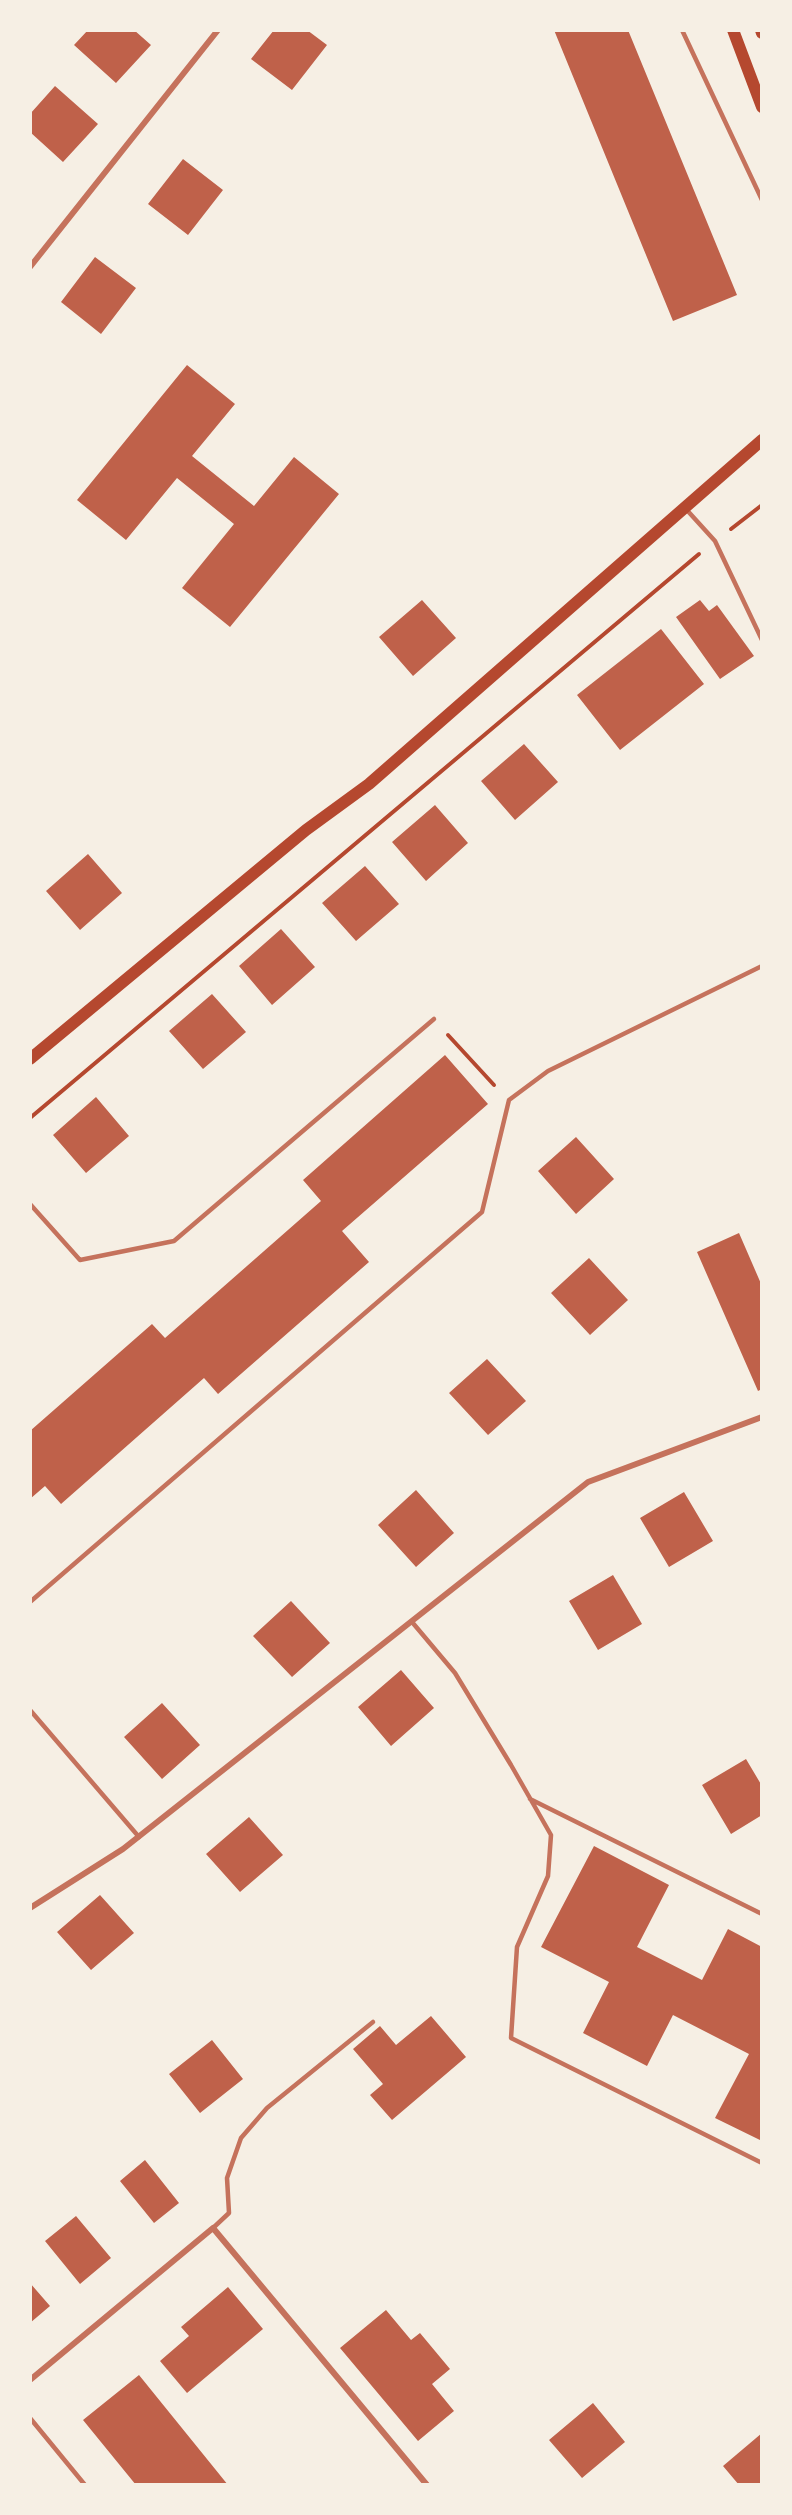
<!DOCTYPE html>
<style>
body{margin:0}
#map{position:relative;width:792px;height:2515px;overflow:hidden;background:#f6efe4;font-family:"PT Sans Narrow",sans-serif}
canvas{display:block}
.frame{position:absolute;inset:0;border:32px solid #f6efe4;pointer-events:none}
</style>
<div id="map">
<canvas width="792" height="2515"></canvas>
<div class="frame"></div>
</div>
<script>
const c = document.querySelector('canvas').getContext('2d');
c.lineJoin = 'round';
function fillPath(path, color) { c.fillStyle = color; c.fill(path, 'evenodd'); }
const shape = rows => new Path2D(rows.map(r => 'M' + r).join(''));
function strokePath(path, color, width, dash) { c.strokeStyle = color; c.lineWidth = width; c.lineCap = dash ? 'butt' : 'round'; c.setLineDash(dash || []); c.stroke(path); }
fillPath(shape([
 [88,30,134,30,151,45,116,83,74,45],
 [274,30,307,30,327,45,292,90,251,59],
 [554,30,628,30,737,295,673,321],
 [55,86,98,124,63,162,30,132,30,114],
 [183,159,223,190,188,235,148,204],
 [95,257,136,288,101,334,61,302],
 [187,365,235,404,192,456,254,506,294,457,339,494,230,627,182,588,234,524,177,478,126,540,77,500],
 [422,600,456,638,413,676,379,637],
 [700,600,709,611,717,605,754,656,720,679,676,617],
 [661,629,704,684,620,750,577,695],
 [524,744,558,782,515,820,481,781],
 [435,805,468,843,426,881,392,842],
 [88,854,122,893,80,930,46,891],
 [365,866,399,904,356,941,322,903],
 [281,929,315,967,272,1005,239,966],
 [212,994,246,1032,203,1069,169,1031],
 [445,1055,488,1104,342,1231,369,1262,218,1394,204,1378,61,1504,45,1486,30,1499,30,1431,152,1324,165,1338,321,1201,303,1180],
 [96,1097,129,1136,86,1173,53,1135],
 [576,1137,614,1179,576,1214,538,1171],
 [739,1233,762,1286,762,1389,758,1391,697,1252],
 [589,1258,628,1300,590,1335,551,1293],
 [487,1359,526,1401,488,1435,449,1393],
 [416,1490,454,1533,416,1567,378,1525],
 [684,1492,713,1541,669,1567,640,1518],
 [613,1575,642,1624,598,1650,569,1601],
 [291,1601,330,1643,292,1677,253,1636],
 [401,1670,434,1708,391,1746,358,1707],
 [162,1703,200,1745,162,1779,124,1737],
 [746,1759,762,1786,762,1815,731,1834,702,1785],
 [249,1817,283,1855,240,1892,206,1854],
 [594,1846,669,1885,637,1947,702,1980,728,1929,762,1947,762,2141,715,2118,749,2054,673,2015,647,2066,583,2033,609,1982,541,1947],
 [100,1895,134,1933,91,1970,57,1932],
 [431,2016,466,2057,392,2120,370,2095,383,2084,353,2049,380,2026,396,2045],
 [212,2040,243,2079,200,2113,169,2074],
 [145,2160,179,2203,154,2223,120,2181],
 [76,2216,111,2258,80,2284,45,2241],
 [30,2283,50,2306,30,2323],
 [228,2287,263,2329,187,2393,160,2361,189,2336,181,2327],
 [386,2310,411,2340,420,2333,450,2369,432,2384,454,2411,418,2441,340,2348],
 [139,2375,228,2485,136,2485,83,2420],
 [593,2403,625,2442,582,2478,549,2440],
 [762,2433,762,2485,739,2485,723,2466]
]), '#bf614a');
strokePath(shape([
 [731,529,762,505],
 [448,1035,494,1085],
 [30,1118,699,554]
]), '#b5482f', 4);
strokePath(shape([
 [682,30,762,200],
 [685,508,715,541,762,640],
 [30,1204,80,1260,174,1241,434,1019],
 [30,1602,482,1212,509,1100,548,1071,762,966],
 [412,1622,455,1673,511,1765,551,1835,548,1876,517,1947,511,2038,762,2163],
 [30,1710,139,1837],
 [530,1799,762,1914],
 [213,2228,229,2213,227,2178,241,2138,267,2108,373,2022],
 [30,2418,85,2485]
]), '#c5725c', 4.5);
strokePath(shape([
 [30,267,218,30],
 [30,1908,123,1849,588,1482,762,1417],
 [30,2380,213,2228,427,2485]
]), '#c5725c', 6);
strokePath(shape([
 [733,30,762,107],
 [761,30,762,33],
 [30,1059,306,830,369,784,762,440]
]), '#b5482f', 12);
</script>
